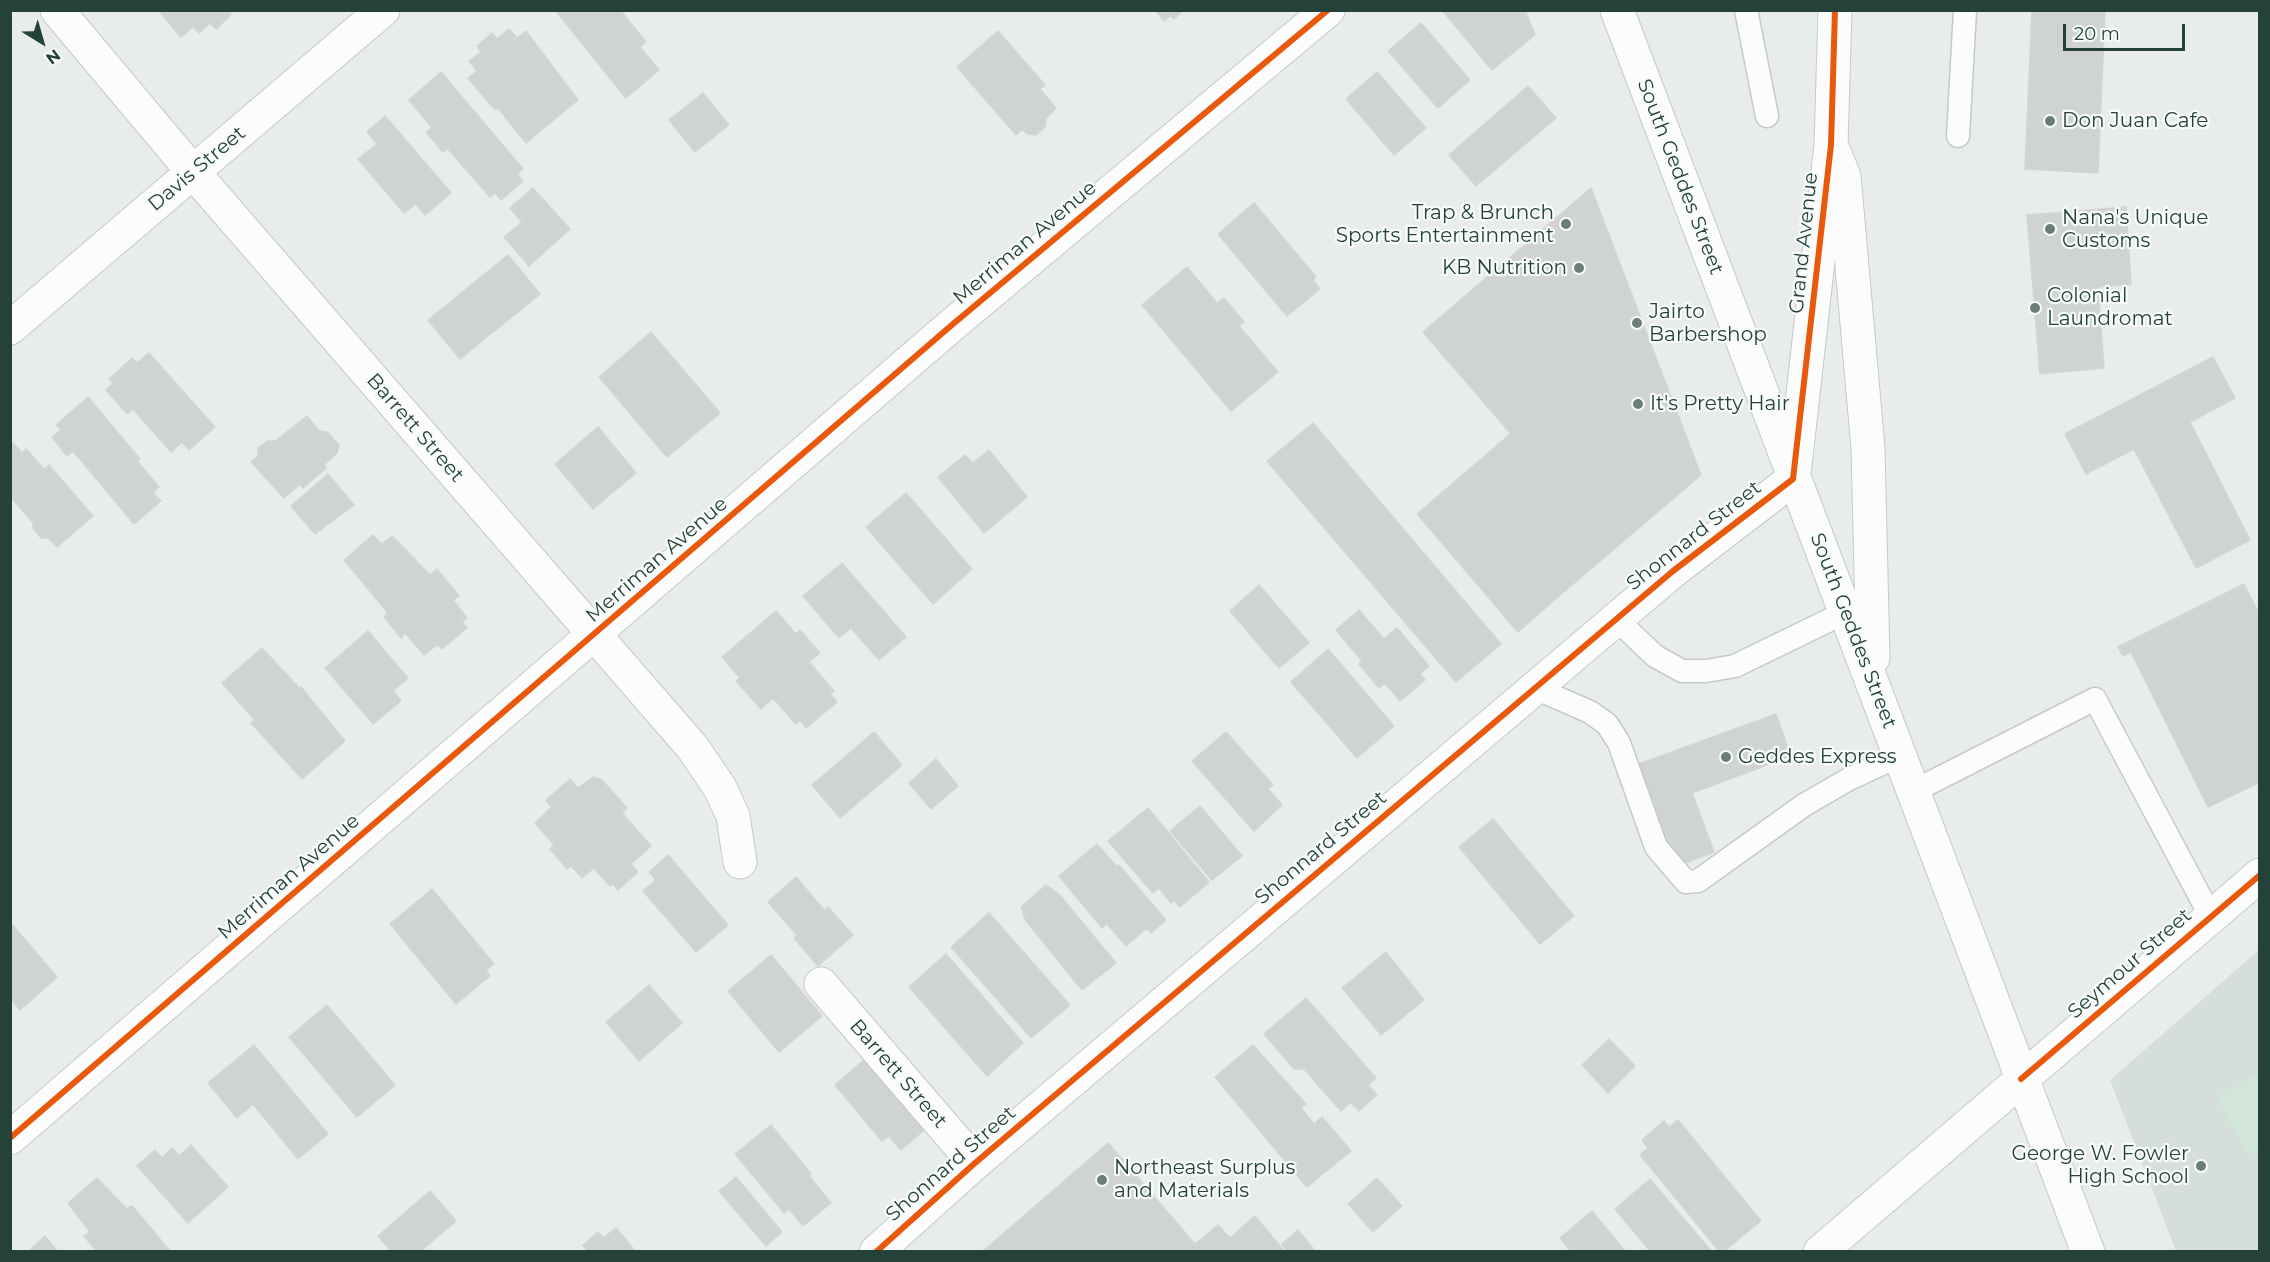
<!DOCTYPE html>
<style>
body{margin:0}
#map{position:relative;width:2270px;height:1262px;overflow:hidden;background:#e8edeb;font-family:Montserrat,sans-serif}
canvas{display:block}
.frame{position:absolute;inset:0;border:12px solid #24423a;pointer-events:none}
.north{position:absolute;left:12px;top:12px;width:60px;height:60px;-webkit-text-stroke:4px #f7fbf9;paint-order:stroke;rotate:143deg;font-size:16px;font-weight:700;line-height:24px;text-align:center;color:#24423a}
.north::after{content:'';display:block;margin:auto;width:21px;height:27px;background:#24423a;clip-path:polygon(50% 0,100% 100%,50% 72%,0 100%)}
.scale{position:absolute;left:2063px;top:24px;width:122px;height:27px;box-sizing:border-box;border:3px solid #24423a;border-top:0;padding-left:8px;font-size:18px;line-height:21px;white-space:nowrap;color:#24423a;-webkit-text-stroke:4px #f7fbf9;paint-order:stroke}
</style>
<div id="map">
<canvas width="2270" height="1262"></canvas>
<div class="frame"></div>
<div class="north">N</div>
<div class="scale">20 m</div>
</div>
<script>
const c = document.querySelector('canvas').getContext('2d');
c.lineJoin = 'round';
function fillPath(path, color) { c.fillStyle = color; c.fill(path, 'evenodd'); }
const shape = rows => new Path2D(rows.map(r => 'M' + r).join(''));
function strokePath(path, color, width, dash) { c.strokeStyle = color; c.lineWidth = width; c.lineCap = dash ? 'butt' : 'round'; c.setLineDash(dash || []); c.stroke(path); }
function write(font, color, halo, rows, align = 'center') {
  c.font = font + ' Montserrat,sans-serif'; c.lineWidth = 4.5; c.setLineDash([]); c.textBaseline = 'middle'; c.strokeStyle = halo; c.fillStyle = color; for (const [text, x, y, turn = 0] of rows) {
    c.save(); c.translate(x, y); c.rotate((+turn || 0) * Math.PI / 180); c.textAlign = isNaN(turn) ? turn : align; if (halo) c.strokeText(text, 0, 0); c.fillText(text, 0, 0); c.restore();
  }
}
fillPath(shape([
 [2259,950,2259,1251,2176,1251,2110,1080]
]), '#d6dedb');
fillPath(shape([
 [2259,1074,2259,1150,2248,1156,2217,1096]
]), '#d1e6d8');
const building = shape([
 [158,10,228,10,231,15,216,29,210,23,199,33,193,27,181,37,158,10],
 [555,10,620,10,646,42,640,47,659,70,626,98,555,10],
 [1155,10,1184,10,1174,19,1171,15,1164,21,1155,10],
 [1442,10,1525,10,1535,35,1492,70,1442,10],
 [2032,10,2105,10,2098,173,2025,169,2032,10],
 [1421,23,1470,80,1438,108,1388,51,1421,23],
 [509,29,517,38,526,31,578,100,526,143,498,108,495,110,468,78,477,71,469,61,481,52,477,46,492,33,497,39,509,29],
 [998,31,1045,85,1040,89,1056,108,1046,118,1045,127,1036,135,1027,134,1023,129,1016,135,957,67,998,31],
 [441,72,523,169,517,174,523,181,501,200,495,193,490,197,447,148,443,152,426,132,432,128,409,100,441,72],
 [1377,72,1426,128,1394,155,1346,99,1377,72],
 [1528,86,1556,118,1476,186,1449,155,1528,86],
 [703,93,729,125,695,152,669,120,703,93],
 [385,116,451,193,425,215,416,204,404,213,358,159,377,144,367,132,385,116],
 [533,188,570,229,529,266,504,237,522,222,510,208,533,188],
 [1591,188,1642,321,1511,434,1423,332,1591,188],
 [1254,203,1316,277,1313,280,1320,289,1287,316,1218,234,1254,203],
 [2126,207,2131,284,2098,287,2104,368,2040,374,2027,215,2126,207],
 [508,255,540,294,460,359,428,320,508,255],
 [1187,267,1217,303,1224,298,1244,322,1239,326,1278,372,1231,411,1142,305,1187,267],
 [1642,321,1701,475,1552,602,1452,484,1642,321],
 [651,332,720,413,667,457,599,377,651,332],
 [149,353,215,427,189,450,182,442,171,452,133,409,127,414,106,390,113,383,109,379,132,358,137,363,149,353],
 [2213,357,2235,398,2190,422,2250,540,2196,568,2134,449,2086,474,2065,434,2213,357],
 [88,397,140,459,137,461,159,487,153,493,161,501,134,524,73,451,67,456,52,437,61,430,56,425,88,397],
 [307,416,319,431,327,432,339,445,337,453,324,465,326,468,303,488,300,484,284,498,251,462,258,456,258,448,268,441,275,441,307,416],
 [1313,423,1501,644,1456,682,1267,461,1313,423],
 [598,427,636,473,593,509,555,464,598,427],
 [13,443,22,453,26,449,44,469,49,465,93,516,57,547,48,538,41,538,33,528,33,523,10,496,10,445,13,443],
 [989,450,1027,497,984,533,938,477,965,455,973,463,989,450],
 [328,474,354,505,315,534,291,506,328,474],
 [1452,484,1552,602,1518,632,1417,514,1452,484],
 [906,493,972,569,933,604,866,527,906,493],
 [373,535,382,544,392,536,430,575,437,569,459,596,453,600,467,618,462,622,467,628,442,649,438,644,424,655,405,633,401,638,384,617,388,613,344,560,373,535],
 [842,563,906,637,879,660,851,628,839,638,803,596,842,563],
 [2244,584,2260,615,2260,782,2208,807,2131,652,2123,656,2118,647,2244,584],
 [1259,585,1309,643,1279,668,1230,611,1259,585],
 [1359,610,1384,639,1397,628,1429,666,1420,674,1425,680,1400,701,1385,683,1379,688,1359,664,1362,661,1336,630,1359,610],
 [776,611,796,634,800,630,820,653,809,662,834,691,830,694,837,702,806,728,800,720,796,724,773,698,761,709,736,681,740,678,722,657,776,611],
 [368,631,408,678,393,691,401,701,373,724,325,668,368,631],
 [262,648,300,689,301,687,345,741,302,779,251,723,255,720,222,683,262,648],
 [1328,649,1394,726,1357,758,1291,682,1328,649],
 [1776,714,1791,756,1692,793,1714,852,1677,866,1639,764,1776,714],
 [874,732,902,765,840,818,812,785,874,732],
 [1226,732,1273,785,1268,789,1282,805,1254,831,1192,761,1226,732],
 [936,759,958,786,931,809,909,783,936,759],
 [593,777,602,780,627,808,622,813,651,846,631,864,638,872,618,890,613,884,610,886,594,868,582,878,571,866,567,869,550,849,554,845,535,823,552,807,546,800,570,779,578,788,593,777],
 [1200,806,1242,856,1212,880,1170,831,1200,806],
 [1148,808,1209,882,1180,907,1174,900,1171,903,1159,888,1153,893,1108,841,1148,808],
 [1493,819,1574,916,1540,944,1459,847,1493,819],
 [1097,844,1117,867,1119,865,1166,920,1151,933,1147,928,1126,946,1107,924,1102,928,1059,876,1097,844],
 [668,855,728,925,696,952,643,891,656,880,649,872,668,855],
 [796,877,825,911,828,907,853,935,818,966,794,938,797,935,768,902,796,877],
 [1046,885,1058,893,1116,963,1082,990,1026,921,1021,907,1046,885],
 [432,889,494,964,486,970,490,976,456,1004,390,924,432,889],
 [989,913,1070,1005,1031,1038,951,947,989,913],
 [10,922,57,977,20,1010,13,1001,10,1003,10,922],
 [1386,952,1424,1000,1381,1035,1342,988,1386,952],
 [946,954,1023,1043,987,1076,909,987,946,954],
 [771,955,822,1016,779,1052,728,991,771,955],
 [649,985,682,1023,639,1061,606,1022,649,985],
 [1306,998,1376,1078,1368,1085,1377,1095,1359,1111,1351,1102,1341,1111,1304,1069,1294,1069,1264,1034,1306,998],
 [327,1005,395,1085,357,1117,289,1037,327,1005],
 [1609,1039,1635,1066,1608,1093,1582,1065,1609,1039],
 [254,1045,328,1134,298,1159,253,1104,237,1118,208,1083,254,1045],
 [1253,1045,1306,1104,1301,1108,1314,1124,1322,1117,1351,1151,1307,1187,1215,1077,1253,1045],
 [872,1053,931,1124,901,1150,889,1136,882,1141,835,1085,872,1053],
 [1678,1120,1761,1221,1723,1252,1720,1252,1640,1155,1648,1148,1642,1140,1664,1121,1669,1127,1678,1120],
 [771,1125,811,1174,809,1176,831,1203,803,1226,789,1209,784,1213,735,1154,771,1125],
 [1108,1143,1195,1244,1218,1225,1230,1238,1255,1216,1285,1252,982,1252,1108,1143],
 [191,1145,228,1187,188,1223,137,1166,155,1150,162,1158,172,1148,179,1156,191,1145],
 [736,1177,782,1232,766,1246,719,1191,736,1177],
 [97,1178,127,1209,132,1206,171,1252,97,1252,84,1236,90,1232,68,1203,97,1178],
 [1377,1178,1402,1206,1373,1232,1348,1204,1377,1178],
 [1650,1179,1712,1252,1651,1252,1615,1209,1650,1179],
 [430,1191,456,1221,420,1252,392,1252,378,1236,430,1191],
 [1592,1211,1626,1252,1572,1252,1560,1238,1592,1211],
 [616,1228,636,1252,588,1252,583,1245,598,1232,603,1238,616,1228],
 [1298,1230,1316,1252,1288,1252,1282,1244,1298,1230],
 [45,1236,58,1252,28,1252,45,1236]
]);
fillPath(building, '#cfd4d2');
strokePath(building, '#d1d6d4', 1.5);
const lane = shape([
 [1746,10,1767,116],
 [1958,136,1965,10],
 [1616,619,1655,656,1682,671,1706,671,1735,666,1846,612],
 [1535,688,1590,712,1607,724,1619,743,1656,847,1686,882,1698,881,1804,805,1849,779,1901,755],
 [1914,791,2095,699,2211,917]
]);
const street = shape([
 [57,10,193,172,693,748,720,788,733,816,740,862],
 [10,328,383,10],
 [821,984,975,1163],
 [10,1138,953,324,1328,10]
]);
const secondary = shape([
 [1617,10,2088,1252],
 [1831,145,1844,176,1868,448,1873,658],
 [1794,474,1831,145,1835,10],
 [876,1252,975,1163,1673,571,1793,479],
 [1820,1252,2260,875]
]);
strokePath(lane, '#c5cac8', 25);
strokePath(street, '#c5cac8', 35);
strokePath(secondary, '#c3cbc8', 35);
strokePath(lane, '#fcfcfc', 22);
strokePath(street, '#fcfcfc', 33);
strokePath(secondary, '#fcfcfc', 33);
strokePath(shape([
 [2021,1079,2260,875],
 [10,1138,953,324,1328,10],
 [876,1252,975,1163,1673,571,1793,479,1831,145,1835,10]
]), '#e8590c', 6);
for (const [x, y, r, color] of [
 [2050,121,6,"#697e78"],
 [1566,224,6,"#697e78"],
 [2050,229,6,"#697e78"],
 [1579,268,6,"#697e78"],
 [2035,308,6,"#697e78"],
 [1637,323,6,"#697e78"],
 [1638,404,6,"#697e78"],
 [1726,757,6,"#697e78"],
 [2201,1166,6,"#697e78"],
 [1102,1180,6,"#697e78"]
]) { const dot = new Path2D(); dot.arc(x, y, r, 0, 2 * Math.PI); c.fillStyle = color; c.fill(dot); strokePath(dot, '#f7fbf9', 2); }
write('20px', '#24423a', '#f7fbf9', [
 ["Don Juan Cafe",2062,121],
 ["Trap & Brunch",1554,213,"right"],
 ["Sports Entertainment",1554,236,"right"],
 ["Nana's Unique",2062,218],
 ["Customs",2062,241],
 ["KB Nutrition",1567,268,"right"],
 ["Colonial",2047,296],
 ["Laundromat",2047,319],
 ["Jairto",1649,312],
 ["Barbershop",1649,335],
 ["It's Pretty Hair",1650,404],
 ["Geddes Express",1738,757],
 ["George W. Fowler",2189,1154,"right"],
 ["High School",2189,1177,"right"],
 ["Northeast Surplus",1114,1168],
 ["and Materials",1114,1191]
], 'left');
write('20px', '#24423a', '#f7fbf9', [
 ["Davis Street",197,169,-40],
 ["South Geddes Street",1680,177,69],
 ["Merriman Avenue",1025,243,-40],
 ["Grand Avenue",1804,243,-84],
 ["Barrett Street",415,428,49],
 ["Shonnard Street",1694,536,-38],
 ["Merriman Avenue",657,560,-41],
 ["South Geddes Street",1853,631,69],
 ["Shonnard Street",1321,848,-40],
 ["Merriman Avenue",289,877,-41],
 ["Seymour Street",2130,964,-41],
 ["Barrett Street",898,1074,49],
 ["Shonnard Street",951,1164,-41]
]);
</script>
